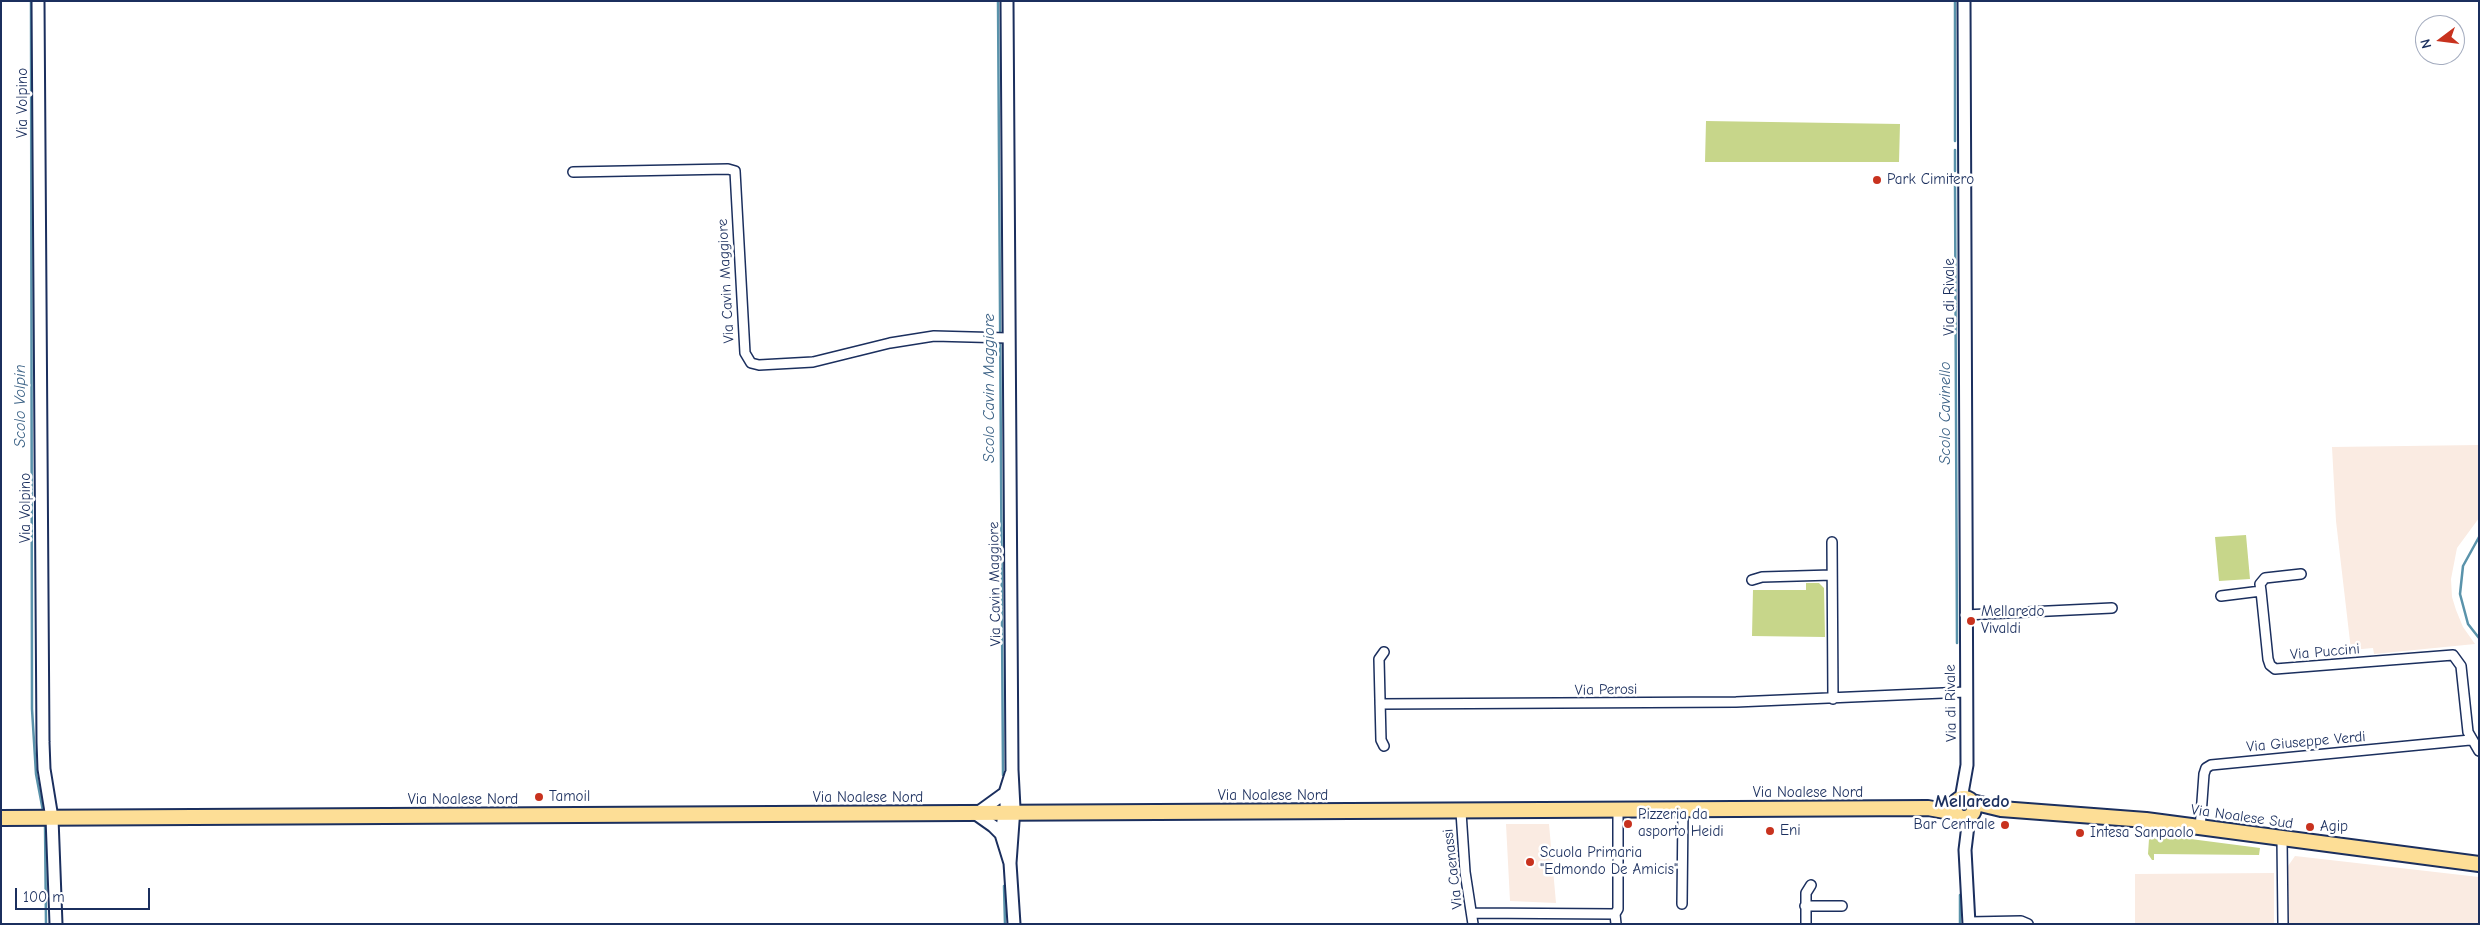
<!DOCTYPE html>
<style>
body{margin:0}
#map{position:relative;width:2480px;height:925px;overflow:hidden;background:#fff;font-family:"Comic Neue",sans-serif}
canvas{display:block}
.frame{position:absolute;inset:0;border:2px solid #1b2f5e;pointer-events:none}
.north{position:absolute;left:2415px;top:15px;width:50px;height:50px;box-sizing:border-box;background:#fff;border:1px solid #a4acbf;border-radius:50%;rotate:255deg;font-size:14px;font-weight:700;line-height:20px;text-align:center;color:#1b2f5e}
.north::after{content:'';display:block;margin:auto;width:18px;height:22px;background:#c8321e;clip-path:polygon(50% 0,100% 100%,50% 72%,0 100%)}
.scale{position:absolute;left:15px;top:888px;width:135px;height:22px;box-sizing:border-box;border:2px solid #1b2f5e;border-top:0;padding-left:6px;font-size:15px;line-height:18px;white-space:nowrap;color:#1b2f5e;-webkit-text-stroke:4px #fff;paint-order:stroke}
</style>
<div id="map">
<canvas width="2480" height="925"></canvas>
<div class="frame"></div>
<div class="north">N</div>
<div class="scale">100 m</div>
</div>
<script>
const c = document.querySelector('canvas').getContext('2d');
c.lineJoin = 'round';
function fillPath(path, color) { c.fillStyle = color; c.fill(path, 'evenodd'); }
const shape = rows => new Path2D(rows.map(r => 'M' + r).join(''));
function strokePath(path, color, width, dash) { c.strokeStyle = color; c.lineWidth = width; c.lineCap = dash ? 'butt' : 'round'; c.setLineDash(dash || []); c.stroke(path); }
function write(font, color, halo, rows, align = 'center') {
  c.font = font + ' "Comic Neue",sans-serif'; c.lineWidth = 5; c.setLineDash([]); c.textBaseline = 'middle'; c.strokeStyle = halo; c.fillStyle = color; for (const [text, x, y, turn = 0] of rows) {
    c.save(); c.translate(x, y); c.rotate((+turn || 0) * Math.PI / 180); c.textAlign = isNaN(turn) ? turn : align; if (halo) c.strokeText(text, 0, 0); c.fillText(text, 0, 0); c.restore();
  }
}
fillPath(shape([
 [2479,445,2479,518,2457,548,2451,579,2452,597,2456,610,2463,627,2475,644,2374,654,2373,648,2351,650,2336,521,2332,447],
 [1506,824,1549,824,1556,903,1510,901],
 [2295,856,2479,877,2479,924,2289,924,2288,866],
 [2274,873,2274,924,2135,924,2135,874]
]), '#faebe2');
fillPath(shape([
 [1706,121,1900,124,1899,162,1705,162],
 [2246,535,2250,579,2219,581,2215,537],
 [1806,583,1819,583,1824,588,1825,637,1752,636,1753,590,1806,590],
 [2152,834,2260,848,2259,855,2154,854,2154,860,2152,860,2148,854,2149,839]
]), '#c7d68a');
strokePath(shape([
 [31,1,32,709,36,774,43,811],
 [998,1,1003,775],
 [1955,1,1955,141],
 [1955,171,1955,150],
 [1955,183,1957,643],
 [2479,537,2463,566,2460,594,2468,624,2479,638],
 [45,824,46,924],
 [1004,886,1005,924],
 [1960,895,1960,924]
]), '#5a93ab', 2.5);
const minor = shape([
 [573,172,728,169,735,171,745,353,751,363,759,365,813,362,890,343,934,336,1008,338],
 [1832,542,1833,699],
 [1752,580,1762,577,1832,575],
 [2261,591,2260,584,2265,578,2301,574],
 [2221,596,2261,591,2268,659,2270,665,2275,669,2453,655,2461,666,2468,732,2479,751],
 [1965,615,2112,608],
 [1384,652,1379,659,1381,740,1384,746],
 [1380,704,1736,702,1966,692],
 [1461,812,1465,872,1473,924],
 [2200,829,2204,774,2206,768,2211,765,2470,740],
 [2282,839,2283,924],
 [1682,904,1683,810],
 [1805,906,1842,906],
 [1472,913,1615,914],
 [1969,922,2021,921,2028,924],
 [1616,924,1615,914,1618,909,1618,810],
 [1806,924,1806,893,1811,885]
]);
const tertiary = shape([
 [38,1,43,742,44,769,52,818,56,924],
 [1007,1,1012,770,1014,808,1010,863],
 [1011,774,1005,793,976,814,993,826,1001,834,1010,863,1014,924],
 [1961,799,1967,765,1964,1],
 [1969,817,1965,850,1969,924],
 [1001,834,1003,821,1007,814,1005,793]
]);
const primary = shape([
 '1954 808a10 10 0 1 1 20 0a10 10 0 1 1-20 0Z',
 [1972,802,2001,809,2146,820,2479,864],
 [1,818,1928,808,1956,813]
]);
strokePath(minor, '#1b2f5e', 12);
strokePath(tertiary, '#1b2f5e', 15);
strokePath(primary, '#1b2f5e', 18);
strokePath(minor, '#fff', 9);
strokePath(tertiary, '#fff', 11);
strokePath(primary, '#fdde96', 14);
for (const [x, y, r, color] of [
 [1877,180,5,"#c8321e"],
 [1971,621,5,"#c8321e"],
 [539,797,5,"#c8321e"],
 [1628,824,5,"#c8321e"],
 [2005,825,5,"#c8321e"],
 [2310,827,5,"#c8321e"],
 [1770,831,5,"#c8321e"],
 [2080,833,5,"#c8321e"],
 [1530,862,5,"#c8321e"]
]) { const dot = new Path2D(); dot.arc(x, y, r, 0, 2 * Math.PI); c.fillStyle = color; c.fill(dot); strokePath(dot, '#fff', 2); }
write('15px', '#1b2f5e', '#fff', [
 ["Via Volpino",23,103,-90],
 ["Via Cavin Maggiore",726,281,-93],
 ["Via di Rivale",1950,297,-90],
 ["Via Volpino",26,508,-90],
 ["Via Cavin Maggiore",995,584,-91],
 ["Via Puccini",2325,652,-5],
 ["Via Perosi",1606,690,-1],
 ["Via di Rivale",1951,703,-91],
 ["Via Giuseppe Verdi",2306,742,-5],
 ["Via Noalese Nord",1808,793],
 ["Via Noalese Nord",1273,796],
 ["Via Noalese Nord",868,798],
 ["Via Noalese Nord",463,800],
 ["Via Noalese Sud",2242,817,8],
 ["Via Caenassi",1453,869,-97]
]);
write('15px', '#1b2f5e', '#fff', [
 ["Park Cimitero",1887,180],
 ["Mellaredo",1981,612],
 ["Vivaldi",1981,629],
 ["Tamoil",549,797],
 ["Pizzeria da",1638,815],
 ["asporto Heidi",1638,832],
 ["Bar Centrale",1995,825,"right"],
 ["Agip",2320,827],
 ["Eni",1780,831],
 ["Intesa Sanpaolo",2090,833],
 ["Scuola Primaria",1540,853],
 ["\"Edmondo De Amicis\"",1540,870]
], 'left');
write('italic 16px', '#3a6185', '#fff', [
 ["Scolo Cavin Maggiore",989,388,-90],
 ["Scolo Volpin",20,406,-90],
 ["Scolo Cavinello",1945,413,-90]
]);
write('bold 18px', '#1b2f5e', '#fff', [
 ["Mellaredo",1972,802]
]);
</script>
